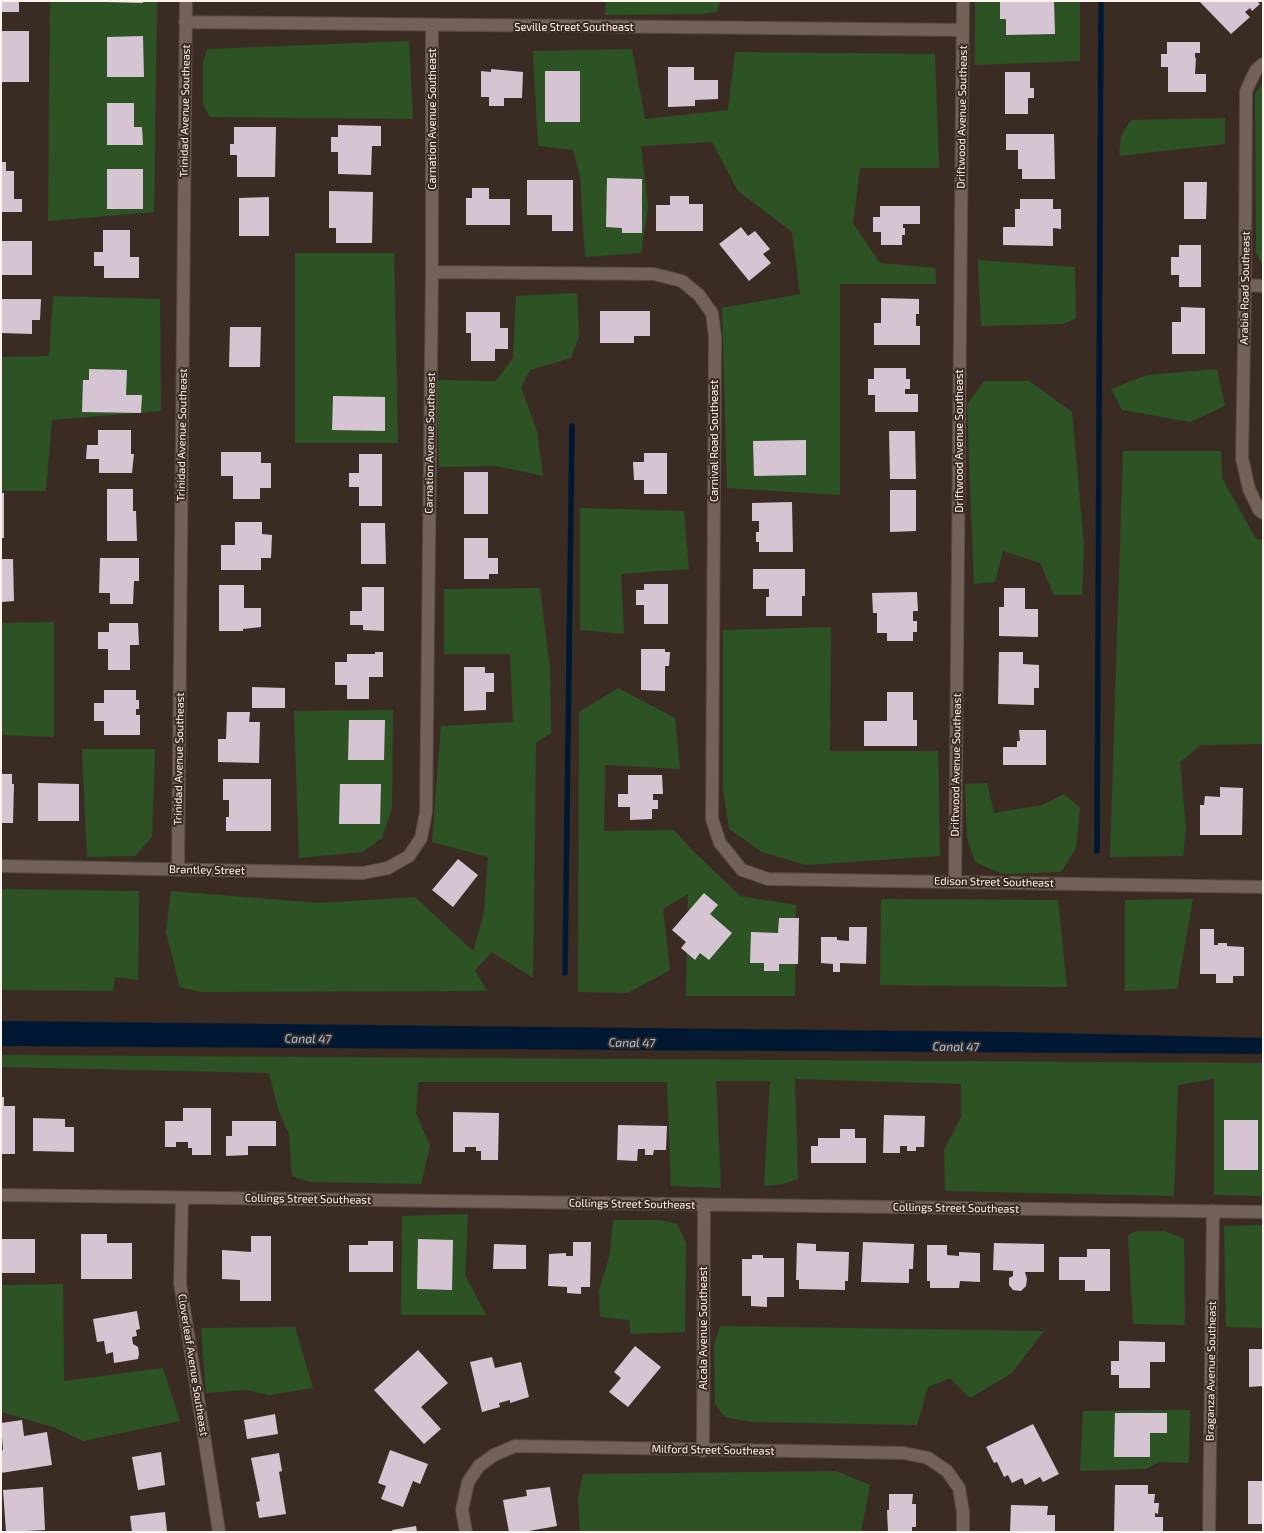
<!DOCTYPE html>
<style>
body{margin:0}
#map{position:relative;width:1264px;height:1533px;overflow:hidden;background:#3a2c23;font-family:"Exo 2",sans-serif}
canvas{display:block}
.frame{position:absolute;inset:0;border:2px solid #fdf3ed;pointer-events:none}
</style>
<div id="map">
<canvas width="1264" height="1533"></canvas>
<div class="frame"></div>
</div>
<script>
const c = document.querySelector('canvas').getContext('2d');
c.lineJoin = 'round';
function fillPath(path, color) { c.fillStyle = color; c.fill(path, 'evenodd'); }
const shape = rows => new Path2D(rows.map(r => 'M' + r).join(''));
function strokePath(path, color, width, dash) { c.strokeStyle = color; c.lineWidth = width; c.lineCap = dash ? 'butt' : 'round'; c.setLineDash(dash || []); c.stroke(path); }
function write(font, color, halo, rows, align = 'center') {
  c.font = font + ' "Exo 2",sans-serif'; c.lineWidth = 4; c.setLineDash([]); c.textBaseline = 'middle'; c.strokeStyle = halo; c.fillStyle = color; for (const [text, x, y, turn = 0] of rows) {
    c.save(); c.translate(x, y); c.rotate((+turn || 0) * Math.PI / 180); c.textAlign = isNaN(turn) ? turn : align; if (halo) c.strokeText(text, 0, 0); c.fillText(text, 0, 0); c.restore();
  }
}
fillPath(shape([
 [50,1,157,1,154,212,48,221],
 [606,1,720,1,717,12,701,14,605,15],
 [975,1,1080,1,1080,61,975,65],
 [409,41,413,119,210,117,203,104,203,62,207,49],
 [632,49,645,119,728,110,735,52,935,54,939,168,860,168,853,223,880,263,935,268,936,284,840,284,840,495,727,488,722,308,800,294,792,232,738,191,712,142,641,146,648,207,641,253,585,257,580,177,573,150,538,146,533,51],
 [1263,83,1263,267,1256,252,1255,94],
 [1225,118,1225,144,1119,156,1121,136,1131,120],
 [295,253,394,253,398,443,295,443],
 [978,260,1075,267,1076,318,1064,324,981,326],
 [577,293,579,336,571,358,530,370,521,387,537,431,543,476,497,466,439,467,437,380,496,381,513,358,516,296],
 [53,296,160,299,161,411,52,420,46,491,1,491,1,357,49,356],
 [1217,369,1225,406,1190,422,1122,410,1111,389,1147,375],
 [984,381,1029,381,1072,412,1084,546,1082,595,1054,595,1040,563,1003,551,995,582,974,584,967,405],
 [1123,451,1221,451,1222,478,1256,539,1263,540,1263,744,1201,745,1180,762,1186,829,1183,856,1110,857],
 [580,508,684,511,689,569,621,574,624,634,580,630],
 [540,588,550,669,551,733,536,743,533,978,492,952,475,970,487,991,200,992,180,987,166,932,171,891,319,903,415,897,473,951,484,913,488,857,432,842,441,726,513,722,510,654,444,654,444,589],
 [54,622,54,737,1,735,1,623],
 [831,627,830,751,938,751,940,856,806,865,762,852,729,829,723,789,723,630],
 [618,688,675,718,680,769,605,765,604,831,674,830,692,850,740,896,796,905,795,996,686,996,688,894,663,909,670,970,628,993,578,992,579,712],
 [393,710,392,808,382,838,362,852,299,858,294,711],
 [82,749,155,749,152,837,135,856,87,857],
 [987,783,994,813,1042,805,1064,794,1080,808,1076,848,1061,872,1002,874,975,862,967,837,965,784],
 [1,889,139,891,138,980,115,977,113,991,1,990],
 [881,899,1058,900,1067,987,880,985],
 [1193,899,1177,989,1125,991,1125,900],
 [1,1055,1263,1063,1263,1196,1214,1195,1214,1079,1178,1085,1174,1196,945,1191,944,1150,961,1117,961,1084,795,1079,798,1179,783,1184,764,1186,770,1081,716,1081,721,1188,671,1186,667,1082,418,1082,416,1113,430,1146,421,1184,310,1182,292,1176,289,1134,278,1109,269,1073,1,1067],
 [468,1214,465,1275,486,1315,401,1315,402,1216],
 [613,1220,660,1220,677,1224,686,1243,685,1332,631,1334,629,1320,600,1317,599,1291,610,1253],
 [1263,1225,1263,1328,1226,1327,1224,1226],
 [1136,1231,1165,1231,1184,1239,1185,1325,1133,1324,1128,1235],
 [63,1284,64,1381,163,1368,180,1421,83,1441,56,1428,1,1412,1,1285],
 [720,1326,1044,1331,1012,1373,970,1398,950,1378,928,1387,917,1425,751,1422,725,1417,715,1404,714,1344],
 [295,1327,313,1388,269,1395,246,1390,206,1393,201,1328],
 [1190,1410,1189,1463,1159,1462,1146,1469,1080,1471,1083,1411],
 [836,1471,870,1485,861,1532,580,1532,578,1498,583,1474]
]), '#2d5325');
fillPath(shape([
 [1,1021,1011,1032,1263,1038,1263,1054,1,1046]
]), '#001832');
strokePath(shape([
 [1097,851,1101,1],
 [565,973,572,426]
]), '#001832', 5.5);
fillPath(shape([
 [1,1,19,1,19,12,1,12],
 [106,1,143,1,143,3,106,2],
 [1000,1,1054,1,1055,34,1006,35,1006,19,1000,19],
 [1199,1,1257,1,1260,4,1252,11,1250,8,1245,12,1250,17,1231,34],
 [1,31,29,31,29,82,1,82],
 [143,36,144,77,107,77,107,37],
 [1167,42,1200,42,1200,53,1195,53,1195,58,1196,58,1195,74,1206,74,1206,92,1168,92,1168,67,1161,67,1161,54,1167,54],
 [668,67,694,67,694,80,718,80,718,99,695,100,695,106,668,107],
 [491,69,523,72,522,98,504,98,504,106,489,106,489,97,481,97,481,71,491,72],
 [545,71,580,71,580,122,545,122],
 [1005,72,1030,72,1030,88,1034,88,1034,98,1028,98,1028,114,1005,114],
 [107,103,134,103,134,127,142,127,143,145,107,145],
 [338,125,381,126,381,146,372,146,371,175,338,174,338,152,331,152,331,137,338,137],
 [234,127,276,127,275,177,237,177,237,155,230,155,230,144,234,144],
 [1006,134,1054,134,1055,179,1022,179,1022,169,1018,169,1018,150,1006,150],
 [1,162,6,162,6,171,14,171,14,199,22,199,22,212,1,212],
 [107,169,143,169,143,209,107,209],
 [607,178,642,179,642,233,622,233,622,228,606,227],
 [527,180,573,180,573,231,552,231,552,215,527,215],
 [1184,182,1207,182,1206,219,1184,219],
 [472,188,489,188,489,199,510,199,510,225,466,225,466,198,472,198],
 [329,191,373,192,372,243,336,243,336,228,329,228],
 [670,196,689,196,689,204,703,204,703,231,656,231,656,205,670,205],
 [269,197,269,236,239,236,239,198],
 [1020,199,1053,199,1053,209,1061,209,1061,229,1053,228,1053,246,1003,245,1003,227,1015,227,1015,209,1020,209],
 [880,206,920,206,920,224,903,224,903,228,905,228,905,235,902,235,902,245,881,245,881,232,873,232,873,217,880,217],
 [741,227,748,236,755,231,770,249,763,254,771,263,749,281,719,244],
 [103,230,130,230,130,257,139,257,139,278,104,278,104,266,94,266,94,252,103,252],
 [1,241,32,241,32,275,1,275],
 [1179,245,1201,245,1201,287,1179,287,1179,275,1171,275,1171,257,1179,257],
 [881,298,919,299,919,314,916,314,916,326,920,326,920,345,874,345,874,323,881,323],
 [1,299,41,299,40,320,32,320,32,334,1,333],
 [1181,307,1205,308,1205,354,1172,354,1172,322,1181,322],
 [600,311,650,311,650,336,634,336,634,343,600,343],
 [466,312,500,312,500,328,508,328,508,349,495,349,495,361,471,361,471,333,466,333],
 [230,327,261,327,260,367,229,367],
 [874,368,906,368,906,379,910,379,910,389,905,389,905,394,918,394,918,412,875,412,875,395,868,395,868,379,874,379],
 [89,369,127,370,126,395,142,395,141,413,82,412,83,380,89,380],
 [333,396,385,397,385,431,332,430],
 [98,430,131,430,131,454,134,454,132,473,99,473,99,459,86,459,87,445,98,445],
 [889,431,915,431,916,479,890,479],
 [806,440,806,475,754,476,753,441],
 [221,452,261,452,261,463,271,463,271,488,260,488,260,499,233,499,233,476,221,476],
 [644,453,667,453,667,494,644,494,644,480,634,480,633,462,644,462],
 [359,454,382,454,382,506,359,506,359,487,349,487,349,473,359,473],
 [464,472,488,472,488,514,464,514],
 [107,489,133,489,133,511,136,511,137,541,107,541],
 [890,490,916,490,916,531,890,532],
 [1,493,4,493,4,538,1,538],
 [792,502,793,552,759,552,759,542,756,542,756,532,759,532,759,521,752,521,752,503],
 [235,522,262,522,262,534,272,535,271,558,261,558,261,570,221,570,221,545,235,545],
 [361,523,385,523,386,564,361,564],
 [464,538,488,538,488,558,498,558,498,574,489,574,489,579,464,579],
 [100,558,139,558,139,581,134,581,133,604,110,604,110,593,99,593],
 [1,559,13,559,14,601,1,602],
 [753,569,805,569,805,596,802,596,802,616,766,616,766,597,769,597,769,589,753,589],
 [644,584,668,584,668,624,644,624,644,605,636,605,636,590,644,590],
 [219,585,244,585,244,608,261,608,261,627,243,629,243,631,219,631],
 [362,587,384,587,384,631,363,630,363,625,350,625,350,611,362,611],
 [1004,588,1025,588,1025,609,1038,609,1038,637,999,636,999,607,1004,607],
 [917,592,918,611,913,611,913,621,917,621,917,632,913,632,913,641,887,641,887,633,877,633,877,613,873,613,872,593],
 [109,623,138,623,139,645,130,645,130,670,108,670,108,649,98,649,98,632,109,632],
 [641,649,665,649,665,652,670,652,669,666,665,666,665,691,641,690],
 [375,652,383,652,383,677,369,677,369,699,347,699,347,685,335,685,335,662,347,662,347,654,375,654],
 [999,652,1023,652,1023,664,1039,665,1039,688,1034,688,1034,705,998,704],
 [464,667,485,667,485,673,494,673,494,692,486,692,486,710,464,711],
 [252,687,285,688,285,708,252,708],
 [104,690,136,690,136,700,139,700,139,709,136,709,136,715,140,715,140,735,104,735,104,721,94,721,94,703,104,703],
 [887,692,913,692,913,720,917,720,917,746,864,746,864,721,887,721],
 [227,712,250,712,249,722,260,722,259,763,218,762,218,739,226,739],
 [349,720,385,720,384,760,348,760],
 [1019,730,1046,730,1046,765,1003,765,1003,747,1017,747,1017,741,1020,741],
 [2,774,12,774,12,784,14,784,13,823,1,823],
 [628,775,662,775,663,794,653,794,653,800,658,800,658,809,652,809,652,819,630,820,630,807,618,807,618,794,628,794],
 [223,779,271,779,271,831,226,831,226,817,229,817,229,800,223,800],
 [38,783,79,784,79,821,38,821],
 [340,784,381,784,380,824,339,824],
 [1220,787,1243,788,1242,835,1200,835,1200,805,1204,805,1205,796,1220,797],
 [458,859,478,875,453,907,432,890],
 [704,893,718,905,710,914,732,933,709,960,700,953,695,960,681,948,686,942,672,930],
 [779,918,799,918,798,964,779,964,779,971,764,971,764,963,750,963,751,932,778,933],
 [849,927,867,927,866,964,840,963,840,972,833,972,833,964,821,963,821,937,837,937,837,940,849,941],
 [1200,929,1214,929,1214,945,1218,945,1218,943,1227,943,1227,946,1244,947,1244,976,1233,976,1233,983,1216,983,1216,974,1200,974],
 [1,1097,4,1097,4,1106,15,1106,15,1154,1,1154],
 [183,1108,211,1108,211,1155,192,1155,192,1148,188,1148,188,1142,176,1142,176,1147,165,1147,165,1121,183,1121],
 [453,1112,499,1113,498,1160,481,1160,481,1151,476,1151,476,1147,465,1147,465,1152,453,1152],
 [884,1115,925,1116,924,1147,916,1147,916,1151,907,1151,907,1146,900,1146,900,1153,883,1153],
 [33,1118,65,1119,65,1127,74,1127,74,1152,33,1151],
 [1224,1120,1258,1120,1258,1170,1224,1170],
 [232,1121,276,1121,276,1146,248,1146,248,1155,226,1156,226,1136,232,1136],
 [618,1125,667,1126,666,1150,654,1150,653,1155,645,1155,645,1149,638,1149,637,1161,617,1160],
 [840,1129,855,1129,855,1138,866,1138,866,1163,811,1163,811,1146,818,1146,818,1138,840,1138],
 [81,1234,107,1234,107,1243,132,1243,132,1279,81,1279],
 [251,1236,271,1236,271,1301,240,1301,240,1280,222,1279,222,1250,251,1252],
 [1,1239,35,1239,35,1273,1,1273],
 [418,1239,453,1240,452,1290,417,1289],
 [368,1241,393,1241,393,1272,349,1272,349,1245,368,1245],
 [573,1242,591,1242,590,1287,581,1287,581,1294,567,1293,567,1287,548,1286,549,1254,566,1253,566,1256,573,1256],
 [863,1242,914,1244,913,1269,909,1269,909,1283,861,1282],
 [797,1243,816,1244,816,1251,849,1252,848,1281,845,1281,845,1290,799,1289,799,1280,796,1280],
 [994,1243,1044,1244,1044,1272,1025,1272,1027,1279,1026,1286,1021,1291,1013,1290,1009,1285,1009,1278,1013,1276,1013,1271,993,1270],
 [494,1244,526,1245,526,1269,493,1269],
 [927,1245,947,1245,947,1255,959,1256,959,1252,980,1253,980,1282,960,1281,959,1288,930,1288,930,1281,927,1281],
 [1087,1249,1110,1249,1110,1291,1085,1291,1085,1280,1059,1280,1059,1257,1087,1257],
 [752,1255,763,1255,763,1258,784,1258,784,1297,767,1297,767,1307,751,1306,751,1296,742,1296,742,1259,752,1259],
 [137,1311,140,1329,136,1330,137,1336,132,1337,133,1344,138,1347,139,1354,138,1359,114,1363,113,1352,106,1354,104,1341,97,1342,93,1319],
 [1119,1341,1165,1342,1165,1362,1150,1362,1150,1388,1119,1388,1119,1375,1111,1375,1111,1361,1119,1361],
 [635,1346,661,1367,628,1407,609,1392,621,1378,614,1372],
 [1249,1349,1263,1349,1263,1386,1249,1387],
 [418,1350,448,1383,421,1407,441,1429,424,1444,374,1390],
 [492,1357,495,1368,521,1362,529,1397,510,1403,510,1400,499,1403,500,1407,482,1412,470,1362],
 [1115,1413,1167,1413,1167,1433,1150,1433,1150,1457,1114,1457],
 [275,1414,278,1434,247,1439,244,1420],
 [22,1420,24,1436,47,1432,52,1465,1,1473,1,1450,3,1450,1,1423],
 [1033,1424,1059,1474,1043,1482,1040,1477,1025,1485,1022,1478,1012,1483,1008,1475,1004,1477,997,1462,994,1463,986,1447],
 [390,1450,428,1464,420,1484,413,1481,403,1507,381,1499,386,1486,378,1483],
 [161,1452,165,1485,138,1490,132,1457],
 [279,1453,282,1471,279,1472,286,1514,259,1518,256,1502,260,1501,251,1458],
 [1248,1481,1263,1481,1263,1524,1248,1524],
 [1115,1485,1148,1485,1148,1494,1155,1494,1154,1503,1159,1503,1158,1514,1155,1513,1155,1517,1163,1517,1163,1532,1114,1532],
 [43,1487,45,1530,6,1532,3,1490],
 [550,1487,557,1526,523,1532,509,1532,503,1500,527,1496,526,1490],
 [889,1494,913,1494,912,1504,916,1504,916,1527,912,1527,912,1532,888,1532,887,1510,889,1510],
 [1011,1505,1048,1506,1047,1515,1055,1515,1055,1532,1010,1532],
 [165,1512,167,1532,132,1532,130,1516],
 [416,1526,417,1532,393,1532,392,1530]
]), '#d5c5d3');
const street = shape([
 [185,22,963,30],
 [1263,64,1256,70,1246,91,1245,285,1242,458,1249,489,1259,510,1263,513],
 [432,272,654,274,682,281,699,295,712,313,715,337,712,819,720,843,742,870,768,879,1263,887],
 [1245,285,1263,286],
 [1,866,363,873,388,868,409,856,421,838,426,812,432,272,432,26],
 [178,870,186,1],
 [955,881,963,1],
 [1,1195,1263,1212],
 [182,1198,180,1283,219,1532],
 [703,1451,704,1205],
 [466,1532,462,1510,468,1482,479,1466,494,1455,515,1446,904,1453,928,1458,947,1471,959,1488,963,1512,963,1532],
 [1209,1532,1213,1211]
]);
strokePath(street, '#564a42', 14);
strokePath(street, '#726258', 12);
write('11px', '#fdf3ed', '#3a2c23', [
 ["Seville Street Southeast",574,27],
 ["Trinidad Avenue Southeast",185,111,-89],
 ["Driftwood Avenue Southeast",962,117,-89],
 ["Carnation Avenue Southeast",432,119,-90],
 ["Arabia Road Southeast",1245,288,-89],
 ["Trinidad Avenue Southeast",182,435,-89],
 ["Carnival Road Southeast",714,441,-90],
 ["Driftwood Avenue Southeast",959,441,-90],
 ["Carnation Avenue Southeast",430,443,-89],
 ["Trinidad Avenue Southeast",179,759,-89],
 ["Driftwood Avenue Southeast",956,765,-89],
 ["Brantley Street",207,870,1],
 ["Edison Street Southeast",994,882,1],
 ["Collings Street Southeast",308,1199,1],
 ["Collings Street Southeast",632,1204,1],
 ["Collings Street Southeast",956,1208,1],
 ["Alcala Avenue Southeast",703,1328,-90],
 ["Cloverleaf Avenue Southeast",193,1365,81],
 ["Braganza Avenue Southeast",1211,1371,-89],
 ["Milford Street Southeast",713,1450,1]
]);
write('italic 12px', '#9ac6f4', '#3a2c23', [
 ["Canal 47",308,1039,1],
 ["Canal 47",632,1043,1],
 ["Canal 47",956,1047,1]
]);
</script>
